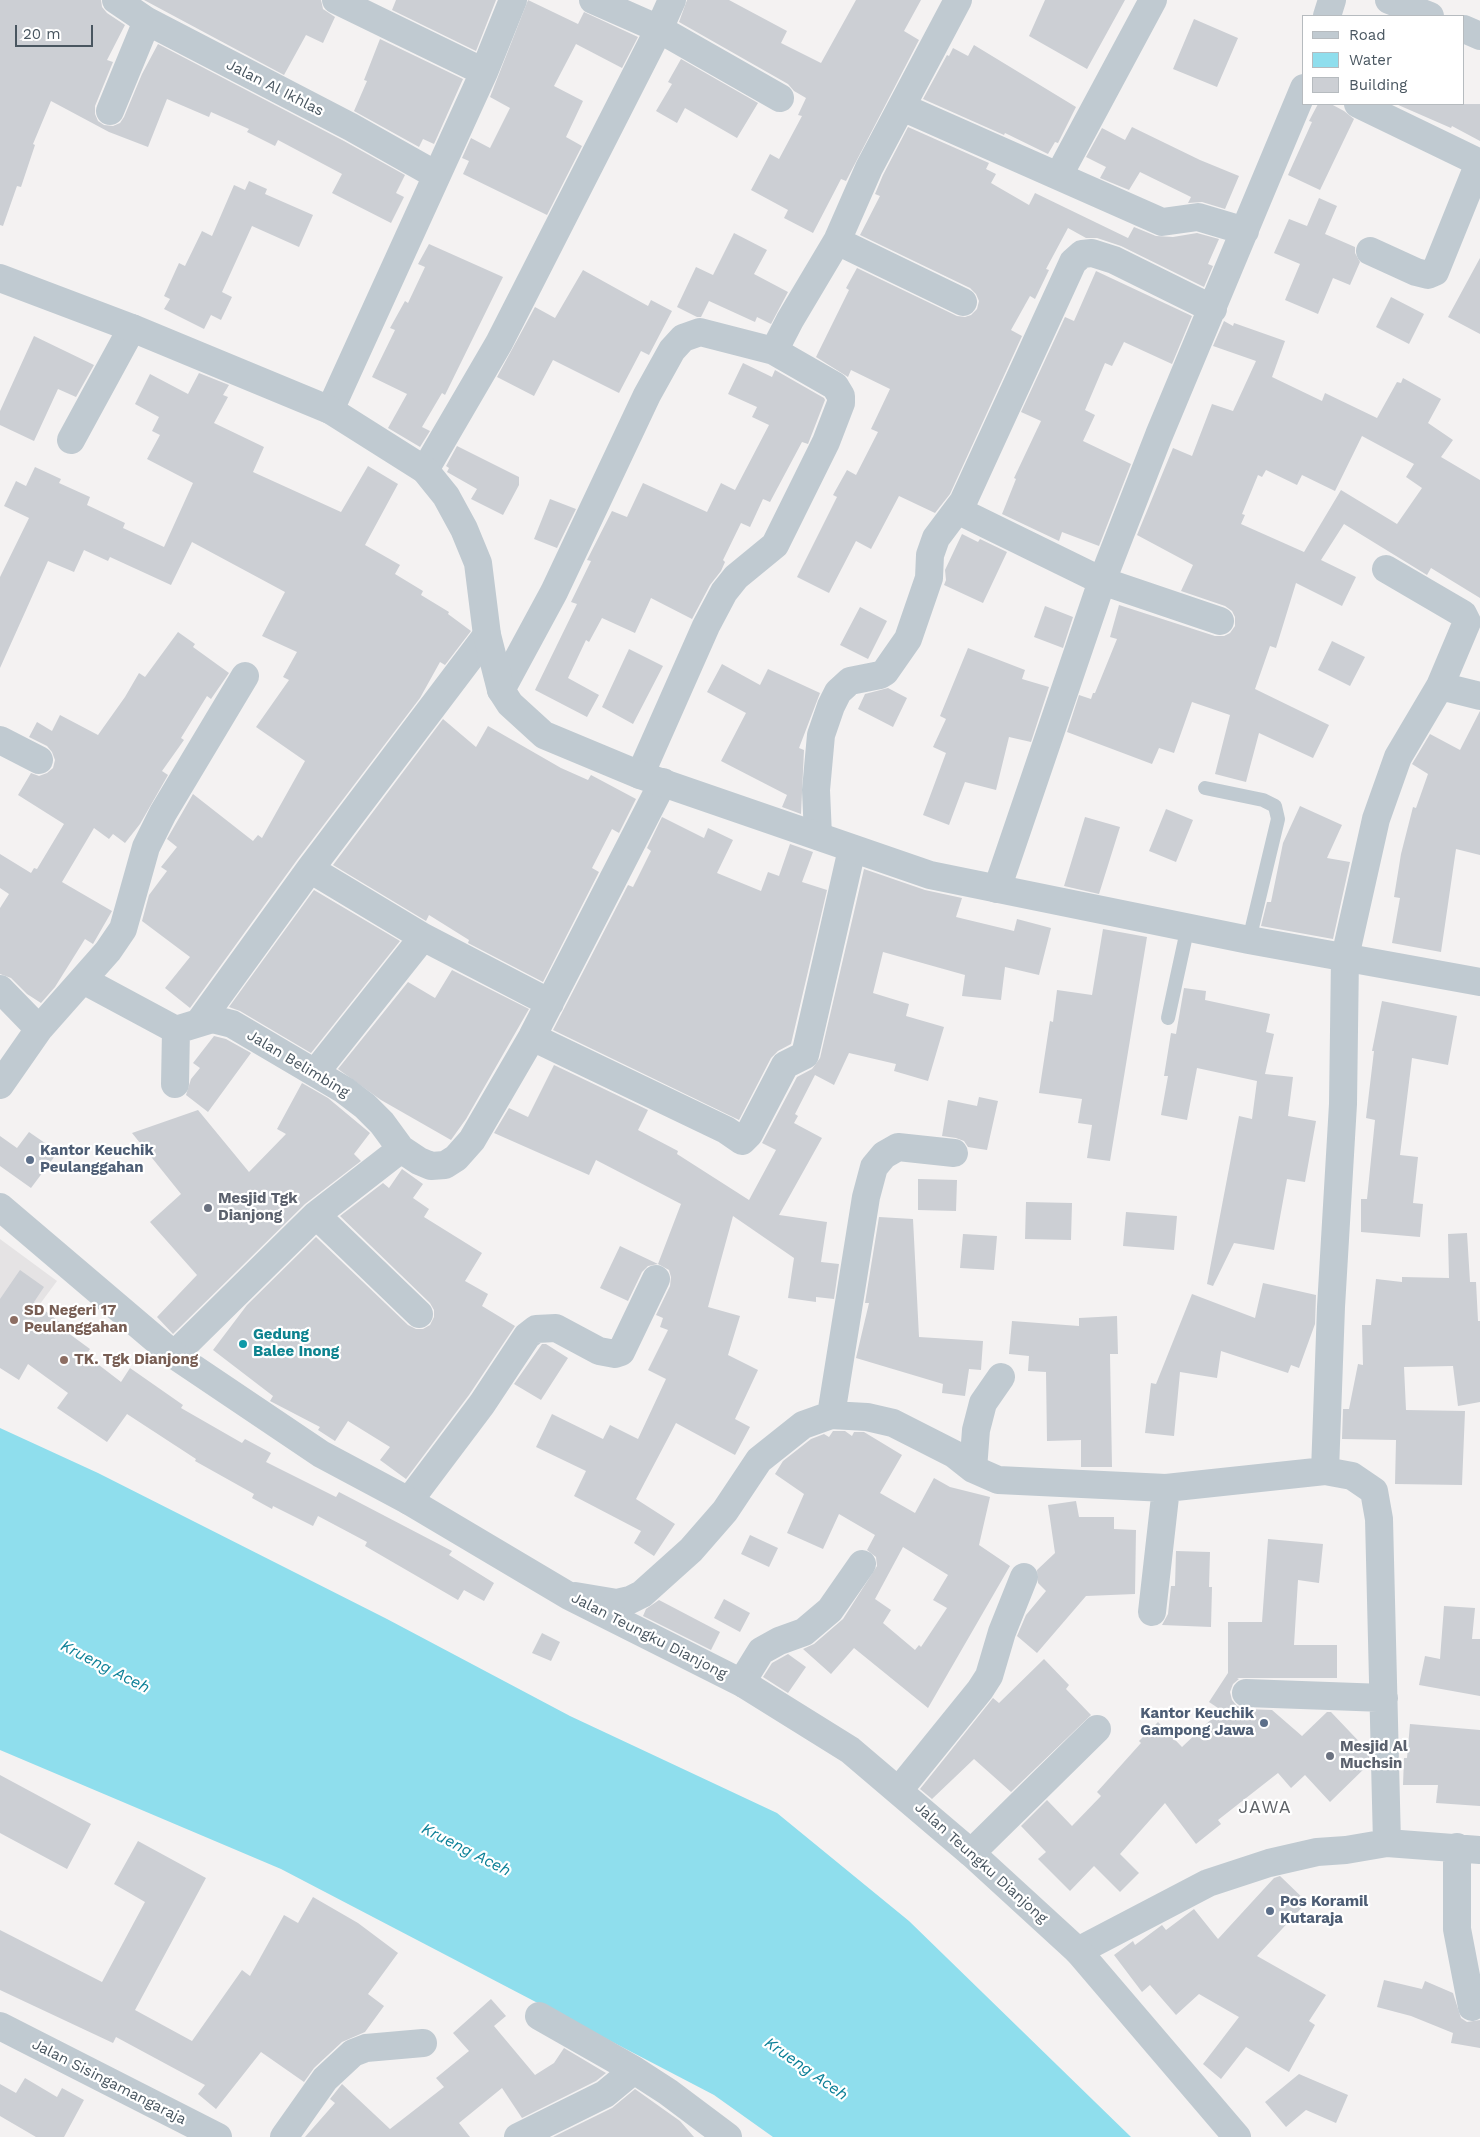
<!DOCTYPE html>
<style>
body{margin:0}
#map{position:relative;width:1480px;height:2137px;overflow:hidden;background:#f4f2f2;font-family:"Work Sans",sans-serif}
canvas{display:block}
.legend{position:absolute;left:1302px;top:15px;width:162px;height:90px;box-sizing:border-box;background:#fff;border:1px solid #b6bbbf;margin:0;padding:6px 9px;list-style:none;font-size:15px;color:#495660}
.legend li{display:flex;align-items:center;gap:10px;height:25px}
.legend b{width:25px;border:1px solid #b6bbbf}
.scale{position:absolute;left:15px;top:25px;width:78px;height:22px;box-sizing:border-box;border:2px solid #495660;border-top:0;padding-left:6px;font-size:15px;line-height:18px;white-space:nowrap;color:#495660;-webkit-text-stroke:4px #fff;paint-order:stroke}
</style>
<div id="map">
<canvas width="1480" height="2137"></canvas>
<ul class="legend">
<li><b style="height:6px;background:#c0cad1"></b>Road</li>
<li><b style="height:14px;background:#8fdeed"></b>Water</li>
<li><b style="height:14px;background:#cccfd4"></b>Building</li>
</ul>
<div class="scale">20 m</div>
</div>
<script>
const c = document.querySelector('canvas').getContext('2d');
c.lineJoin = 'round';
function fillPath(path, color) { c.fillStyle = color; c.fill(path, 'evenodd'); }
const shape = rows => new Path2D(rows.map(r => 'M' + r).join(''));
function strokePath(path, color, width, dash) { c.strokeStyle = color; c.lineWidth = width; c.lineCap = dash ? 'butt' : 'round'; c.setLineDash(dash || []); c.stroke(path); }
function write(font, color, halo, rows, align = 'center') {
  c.font = font + ' "Work Sans",sans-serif'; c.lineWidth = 4.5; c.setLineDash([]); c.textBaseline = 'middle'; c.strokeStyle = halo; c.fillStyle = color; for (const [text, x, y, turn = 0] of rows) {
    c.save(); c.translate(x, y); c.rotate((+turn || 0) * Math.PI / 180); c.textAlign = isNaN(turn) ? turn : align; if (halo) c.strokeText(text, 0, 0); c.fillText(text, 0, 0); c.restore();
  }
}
fillPath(shape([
 [0,1239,57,1281,0,1358]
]), '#e5e3e4');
fillPath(shape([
 [0,1428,98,1473,387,1619,570,1716,777,1813,909,1921,1131,2137,773,2137,714,2095,281,1869,0,1750]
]), '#8fdeed');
fillPath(shape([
 [0,0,101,0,102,7,107,13,125,25,107,60,113,62,95,106,95,114,98,121,104,125,113,126,120,123,124,117,142,74,158,44,344,141,405,175,396,193,404,197,391,223,332,193,342,174,278,140,275,146,247,132,249,129,211,112,209,117,167,99,148,147,109,132,51,101,33,144,35,145,21,187,17,186,3,226,0,225],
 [144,0,321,0,323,9,335,17,323,43,306,35,284,75],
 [396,0,496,0,476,51,392,10],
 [528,0,578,24,584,12,638,37,622,68,576,44,554,86,583,101,566,137,582,146,547,215,463,174,469,161,462,158,471,138,490,148,510,108,490,97],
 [687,0,729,0,787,31,781,43,821,63,856,0,921,0,904,31,919,40,846,181,841,179,813,233,784,218,788,210,751,190,770,154,779,159,802,116,798,115,806,98,794,91,788,84,679,22],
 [1045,0,1125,0,1087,69,1029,36],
 [1194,19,1238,38,1217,87,1173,69],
 [380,39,463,79,434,144,423,139,419,147,354,111,367,81,364,80],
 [974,45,1076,107,1058,143,1055,142,1048,154,1005,133,1004,135,923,99,947,55,949,56,953,48,968,56],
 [681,59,758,103,737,138,685,108,677,123,656,111,672,84,668,82],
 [1318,104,1331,104,1344,111,1354,119,1320,190,1288,175,1312,122,1309,121],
 [1396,104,1480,104,1480,141,1452,126,1451,128],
 [908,127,989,163,986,169,996,174,991,183,1029,205,1035,193,1128,238,1134,227,1156,236,1173,237,1197,233,1219,239,1208,264,1213,266,1204,287,1121,246,1097,238,1086,238,1068,228,1046,269,1049,270,1035,299,1030,296,1011,330,1022,336,950,494,935,513,899,496,871,549,856,541,829,593,797,577,837,497,833,495,847,470,856,475,878,432,871,429,890,389,851,370,848,377,816,357,849,290,846,288,857,268,957,316,965,317,971,315,977,309,979,301,976,294,970,288,860,235,880,196,875,194,883,175],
 [1132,127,1200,160,1239,176,1225,209,1202,202,1188,203,1191,197,1140,172,1129,190,1100,178,1106,167,1086,157,1102,128,1125,140],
 [249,181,267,189,265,194,313,215,299,247,252,226,222,292,232,297,221,320,211,315,204,329,164,309,170,299,164,296,179,263,185,266,202,231,212,236,234,185,245,190],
 [1319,198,1337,206,1325,234,1355,247,1355,253,1360,262,1350,285,1333,278,1318,314,1285,300,1300,264,1274,253,1289,219,1307,226],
 [734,233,767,250,754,274,788,292,771,324,757,317,755,322,709,301,701,317,697,317,677,307,696,267,713,275],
 [429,244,503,277,445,395,442,393,422,427,430,431,420,447,388,428,407,394,372,377,395,330,390,328,405,301,408,303,425,267,418,264],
 [1480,258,1480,334,1448,317],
 [583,270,648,306,651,300,672,311,649,355,641,351,619,393,553,360,534,396,497,377,535,307,555,318],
 [1096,271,1192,316,1172,364,1124,342,1112,366,1105,363,1085,410,1095,415,1083,441,1131,464,1099,546,1062,532,1059,541,1002,514,1016,479,1014,478,1041,421,1021,412,1065,317,1074,321],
 [1391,297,1424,314,1409,344,1376,327],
 [1224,321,1233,326,1234,323,1285,341,1272,377,1322,401,1325,393,1377,418,1397,382,1401,383,1403,378,1441,399,1428,423,1453,440,1441,457,1480,480,1480,598,1431,568,1427,575,1344,524,1321,560,1356,577,1342,606,1296,583,1276,648,1270,646,1255,689,1329,725,1313,758,1259,733,1246,782,1215,774,1230,715,1192,702,1174,753,1159,748,1152,764,1067,732,1079,695,1091,699,1093,693,1095,693,1117,639,1110,637,1119,605,1215,636,1224,636,1230,633,1235,626,1235,617,1232,611,1225,606,1181,591,1193,565,1137,535,1173,448,1192,456,1212,404,1233,411,1256,361,1213,346],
 [1362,436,1414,464,1406,477,1422,488,1397,524,1341,490,1304,552,1241,524,1245,515,1242,514,1258,475,1262,477,1266,470,1297,485,1302,475,1335,491],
 [34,336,94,365,76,397,58,389,34,441,0,425,0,411],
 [743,363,772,377,775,370,824,398,825,400,808,444,802,442,770,502,763,499,750,527,741,523,723,560,725,562,721,571,710,585,692,619,651,598,635,633,602,618,589,642,586,640,568,678,599,695,587,717,535,690,577,604,571,602,591,561,587,560,612,511,627,517,643,483,707,512,721,483,735,490,769,425,752,417,757,407,728,394],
 [199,373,229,385,223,395,228,397,214,423,264,447,253,472,341,512,368,466,398,484,365,545,400,565,395,574,423,591,421,595,449,612,448,614,471,631,445,665,440,662,420,698,297,860,190,1008,165,988,190,957,142,921,149,895,167,871,161,867,177,847,167,839,193,794,253,841,258,835,262,838,305,761,256,727,289,680,283,677,297,652,262,636,285,592,192,542,171,585,110,557,108,561,84,550,74,572,48,561,0,668,0,577,29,518,4,506,16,481,26,486,35,467,61,479,59,483,90,497,87,505,125,523,123,528,164,547,193,483,147,459,160,435,152,431,159,417,135,404,150,374,188,394],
 [457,446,519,477,519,485,503,515,471,499,477,489,447,472,449,468,446,466],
 [550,499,576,509,557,548,534,539],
 [962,534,978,542,980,539,1007,552,983,603,944,585,946,580,945,570],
 [1045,606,1073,617,1063,648,1034,637],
 [860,607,887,621,868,659,840,645],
 [178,632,195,644,193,647,229,673,211,699,207,696,181,738,184,740,162,771,168,775,140,824,125,843,113,834,109,839,94,828,62,882,112,911,93,944,85,939,55,987,41,1003,27,994,11,978,0,974,0,908,9,894,0,888,0,854,31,873,34,868,37,869,64,824,18,795,31,773,39,776,47,773,53,768,55,760,52,752,47,746,29,737,37,722,52,731,60,715,98,735,125,697,139,673,145,677],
 [1332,641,1365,657,1350,686,1318,670],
 [968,648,1025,670,1022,679,1049,687,1031,742,1009,737,996,790,965,782,949,825,923,815,946,753,933,747,946,719,940,716],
 [629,649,663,666,633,724,602,707],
 [722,664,760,685,768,669,820,693,799,748,804,750,801,814,782,807,787,795,721,761,746,713,707,692],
 [888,688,907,698,893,727,858,709,865,694],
 [1480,711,1480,855,1456,849,1441,952,1392,943,1400,898,1394,897,1401,854,1413,807,1416,808,1428,774,1412,764,1430,734,1460,750],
 [443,719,476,747,488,726,561,768,588,780,591,775,636,799,619,833,612,829,592,868,599,872,543,982,468,943,469,940,429,915,426,921,333,865],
 [1300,806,1342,825,1327,858,1350,862,1333,939,1261,926,1267,902,1271,902,1283,843],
 [1166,809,1193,820,1176,862,1149,851],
 [662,817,704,838,708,828,733,840,717,873,761,891,768,872,779,876,790,844,813,852,802,882,827,890,791,1044,778,1051,771,1058,739,1120,553,1030,628,885,633,887,651,851,647,848],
 [1085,817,1120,827,1099,894,1064,886],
 [864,869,925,890,962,898,956,917,1014,931,1017,919,1051,928,1039,975,1005,967,1001,1000,962,996,965,975,883,952,873,993,909,1004,906,1016,944,1027,928,1081,894,1071,896,1064,849,1053,834,1085,815,1075,795,1114,798,1116,794,1123,822,1138,779,1215,827,1222,821,1262,839,1264,834,1299,816,1297,816,1302,788,1298,794,1258,733,1216,708,1307,740,1316,728,1355,758,1370,735,1419,750,1427,735,1455,676,1423,636,1499,675,1524,654,1556,634,1543,641,1531,574,1496,586,1471,536,1447,552,1414,603,1439,610,1425,638,1439,666,1379,648,1370,668,1330,660,1327,663,1318,656,1315,670,1286,671,1277,669,1270,658,1264,681,1204,596,1160,589,1175,494,1133,509,1108,528,1117,554,1065,648,1110,638,1130,678,1151,677,1154,749,1200,776,1150,762,1143,797,1077,812,1069,820,1058],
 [314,890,400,941,311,1053,240,1011,229,1007],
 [1103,929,1147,937,1110,1161,1087,1158,1092,1125,1078,1123,1082,1099,1039,1093,1050,1021,1053,1022,1057,990,1092,995],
 [452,970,529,1009,466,1119,451,1140,381,1100,338,1069,408,982,435,998],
 [1184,988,1206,991,1205,1000,1270,1014,1266,1032,1274,1034,1265,1074,1293,1077,1288,1116,1316,1121,1305,1182,1287,1179,1274,1250,1234,1243,1213,1286,1207,1284,1239,1116,1252,1119,1257,1081,1197,1068,1187,1120,1161,1115,1168,1076,1164,1076,1171,1033,1176,1034],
 [1382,1001,1457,1016,1448,1065,1412,1058,1400,1155,1418,1157,1413,1203,1423,1204,1420,1237,1361,1232,1361,1199,1367,1199,1375,1120,1366,1118,1374,1051,1372,1051],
 [214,1036,226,1039,251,1053,208,1112,186,1095,191,1079,200,1068,193,1063],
 [302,1083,328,1098,370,1133,354,1154,361,1161,305,1204,173,1334,157,1317,197,1275,150,1222,181,1194,132,1133,198,1110,249,1172,286,1134,277,1129],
 [979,1097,998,1101,987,1150,968,1147,964,1141,956,1138,942,1136,948,1100,977,1106],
 [29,1132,58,1152,31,1188,0,1166,0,1136,17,1148],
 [402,1169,423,1184,413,1198,429,1209,424,1217,482,1253,465,1281,488,1294,482,1306,515,1326,469,1395,406,1479,380,1460,390,1447,348,1421,335,1441,318,1430,320,1427,270,1401,273,1396,213,1350,247,1305,316,1237,408,1325,416,1329,423,1329,430,1325,434,1317,434,1310,430,1303,340,1216,383,1183,389,1188],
 [918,1179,957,1180,956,1211,918,1210],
 [1026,1202,1072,1203,1071,1240,1025,1239],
 [1126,1212,1177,1216,1174,1250,1123,1246],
 [879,1217,913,1219,919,1337,983,1341,981,1370,969,1369,965,1396,942,1393,943,1384,856,1358,869,1303,865,1303],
 [1467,1233,1470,1282,1476,1282,1478,1321,1480,1321,1480,1402,1458,1406,1453,1366,1404,1367,1406,1410,1465,1411,1462,1485,1395,1484,1396,1440,1342,1439,1343,1409,1349,1409,1358,1364,1363,1365,1362,1325,1371,1325,1376,1279,1402,1282,1402,1277,1449,1278,1448,1234],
 [963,1234,997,1236,994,1270,960,1268],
 [620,1246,658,1264,648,1266,642,1272,628,1301,600,1288],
 [20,1270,44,1287,34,1302,62,1324,60,1327,90,1349,86,1355,121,1382,130,1368,183,1405,181,1408,242,1443,245,1439,271,1453,266,1462,336,1497,339,1492,452,1551,449,1555,494,1583,484,1601,464,1590,458,1600,365,1546,367,1542,318,1516,313,1526,273,1506,272,1509,252,1498,254,1494,195,1461,196,1459,127,1414,107,1442,57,1408,68,1393,28,1364,19,1380,0,1368,0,1299],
 [1263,1283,1316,1295,1315,1324,1299,1368,1291,1365,1288,1373,1221,1351,1217,1378,1180,1372,1174,1436,1145,1433,1151,1383,1156,1384,1192,1294,1255,1318],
 [1117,1316,1118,1354,1110,1354,1112,1467,1081,1467,1081,1440,1047,1441,1046,1372,1028,1371,1029,1356,1009,1354,1012,1321,1079,1326,1079,1318],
 [542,1344,546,1344,568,1358,541,1400,514,1384],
 [833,1431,845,1431,852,1436,854,1432,864,1432,902,1455,880,1493,915,1513,934,1478,950,1487,990,1497,979,1545,1010,1566,928,1708,854,1648,831,1674,803,1649,814,1644,843,1619,877,1566,876,1557,867,1550,875,1535,839,1514,823,1549,787,1533,804,1494,775,1474,783,1461,811,1439,824,1434,829,1437],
 [903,1547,948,1575,933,1600,947,1608,921,1647,919,1645,915,1650,883,1623,891,1610,875,1599],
 [1076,1501,1079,1517,1114,1517,1114,1529,1136,1530,1135,1594,1086,1596,1037,1653,1017,1636,1026,1615,1046,1591,1038,1583,1037,1570,1055,1553,1048,1505],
 [750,1535,778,1548,769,1567,741,1554],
 [1268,1539,1323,1544,1319,1583,1298,1580,1294,1645,1337,1645,1337,1678,1237,1678,1239,1679,1233,1684,1230,1692,1232,1700,1237,1706,1245,1709,1272,1710,1302,1736,1327,1712,1331,1712,1369,1752,1369,1764,1330,1802,1305,1775,1291,1788,1278,1773,1218,1820,1221,1824,1196,1844,1165,1803,1120,1854,1139,1873,1120,1892,1094,1866,1070,1891,1038,1859,1046,1852,1021,1826,1047,1800,1072,1826,1101,1796,1097,1792,1141,1743,1139,1741,1158,1722,1182,1747,1221,1710,1209,1702,1228,1673,1228,1622,1262,1622],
 [1176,1551,1210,1552,1209,1587,1212,1587,1211,1627,1162,1625,1168,1614,1171,1586,1175,1586],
 [724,1599,750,1613,740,1632,714,1618],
 [659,1600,720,1632,711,1650,643,1616,646,1609],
 [1444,1606,1475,1608,1472,1639,1480,1639,1480,1696,1419,1685,1425,1656,1440,1659],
 [542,1633,560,1642,551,1661,532,1653],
 [788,1654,806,1667,788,1693,763,1677,772,1663],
 [1044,1659,1069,1685,1066,1689,1091,1715,1011,1792,974,1759,932,1799,920,1789,993,1698,999,1703],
 [1410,1724,1480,1730,1480,1806,1436,1803,1438,1785,1403,1785,1404,1758,1407,1758],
 [0,1775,91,1824,67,1869,0,1833],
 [138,1841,206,1878,135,2010,192,2041,242,1970,250,1976,284,1915,298,1923,313,1897,358,1923,398,1953,368,1994,384,2006,365,2032,342,2042,314,2068,304,2082,261,2052,216,2109,198,2094,205,2085,116,2037,113,2043,0,1990,0,1930,102,1982,145,1902,114,1884],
 [1280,1876,1307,1902,1257,1956,1326,1995,1309,2021,1315,2025,1289,2072,1246,2047,1221,2079,1203,2064,1239,2017,1199,1994,1176,2015,1150,1985,1142,1992,1114,1955,1133,1941,1135,1945,1162,1925,1166,1930,1194,1909,1218,1939,1274,1878],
 [1384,1980,1422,1989,1425,1981,1453,1993,1461,2018,1467,2022,1480,2020,1480,2048,1451,2043,1453,2033,1411,2016,1377,2007],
 [491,1999,506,2016,494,2026,535,2075,554,2063,564,2048,606,2073,596,2081,522,2118,502,2088,459,2123,470,2137,305,2137,335,2103,330,2099,342,2084,390,2129,444,2087,436,2078,469,2051,453,2033],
 [1299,2074,1348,2095,1336,2123,1306,2110,1286,2127,1265,2102],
 [25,2078,57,2097,62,2088,84,2100,64,2137,36,2137,0,2116,0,2084,16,2093],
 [635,2089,680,2121,694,2137,553,2137,612,2108]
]), '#cccfd4');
strokePath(shape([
 [1205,788,1263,800,1275,806,1278,819,1249,940],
 [1168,1018,1188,926]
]), '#c0cad1', 14);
strokePath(shape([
 [116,0,147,21,351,127,436,175],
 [336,0,484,72],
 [593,0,659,29,780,98],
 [1389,0,1430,16],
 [1327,16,1332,0],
 [1464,29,1480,36],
 [1358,104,1480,163],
 [902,107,1162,222,1198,217,1245,231],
 [110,111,147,21],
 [1059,175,1153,0],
 [837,241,963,302],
 [1370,251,1416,272,1428,275,1435,272,1479,163],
 [330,410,484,72,513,0],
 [71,440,132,328],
 [425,470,499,343,659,29,672,0],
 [957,510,1102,581,1220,621],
 [1386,569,1463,614,1467,622,1440,686],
 [501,690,554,592,647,395,672,350,683,338,700,332,774,351,790,320,837,241,869,168,958,0],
 [0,740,39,760],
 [640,775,706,626,724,592,736,577,775,545,826,442,841,403,841,396,835,386,774,351],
 [818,836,816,790,821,735,831,706,838,692,850,681,880,675,885,672,908,639,929,578,930,555,936,538,963,502,1073,262,1082,254,1092,253,1114,260,1213,309],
 [310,869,423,937,550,1003],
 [997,889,1102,581,1159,435,1304,88],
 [83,980,176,1030],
 [0,989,39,1029],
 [200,1021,310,869,487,635],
 [176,1030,212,1019,232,1024,344,1090,365,1106,382,1123,401,1149,419,1161,431,1166,445,1165,456,1158,472,1140,532,1037,663,782],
 [532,1037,726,1130,742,1141,749,1134,785,1065,805,1055,852,849],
 [315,1073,423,937],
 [175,1084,176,1030],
 [0,1085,39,1029,108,951,123,929,146,847,163,813,245,676],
 [316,1215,419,1314],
 [174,1355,316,1215,401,1149],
 [831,1415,866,1197,874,1167,884,1155,898,1147,954,1153],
 [973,1469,976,1430,983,1403,1001,1377],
 [1325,1471,1331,1307,1343,1104,1345,957,1376,819,1398,757,1440,686,1480,696],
 [409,1501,482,1404,527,1336,536,1329,556,1328,599,1351,615,1354,621,1352,656,1279],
 [575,1596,617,1603,630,1600,642,1594,691,1550,725,1511,759,1460,803,1425,831,1415,867,1417,893,1423,954,1454,973,1469,998,1480,1166,1488,1325,1471,1352,1476,1374,1491,1379,1519,1387,1843],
 [1152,1612,1166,1488],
 [744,1684,748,1672,761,1651,779,1641,804,1632,830,1610,862,1564],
 [1246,1693,1384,1698],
 [899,1790,980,1690,989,1676,1002,1632,1024,1577],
 [1457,1847,1457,1929,1472,2007],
 [971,1853,1097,1729],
 [1078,1951,1208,1883,1269,1863,1317,1852,1346,1850,1387,1843,1480,1850],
 [539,2016,634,2070,668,2092,728,2137],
 [0,2026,218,2137],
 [284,2137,325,2079,353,2053,366,2048,423,2043],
 [518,2137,605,2094,634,2070]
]), '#c0cad1', 28);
strokePath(shape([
 [0,278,132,328,330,410,425,470,446,496,464,529,478,563,487,635,501,690,510,704,544,735,640,775,930,875,1249,940,1480,982],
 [0,1207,174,1355,321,1454,409,1501,569,1596,744,1684,850,1750,971,1853,1078,1951,1237,2137]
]), '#c0cad1', 28);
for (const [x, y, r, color] of [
 [30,1160,5,"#5c6f8a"],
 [208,1208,5,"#6b7280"],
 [14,1320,5,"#8d6e63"],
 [243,1344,5,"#0f9aa8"],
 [64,1360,5,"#8d6e63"],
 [1264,1723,5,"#5c6f8a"],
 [1330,1756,5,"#6b7280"],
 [1270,1911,5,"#5c6f8a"]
]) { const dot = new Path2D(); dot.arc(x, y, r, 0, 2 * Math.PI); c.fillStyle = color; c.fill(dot); strokePath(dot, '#fff', 2); }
write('15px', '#495660', '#fff', [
 ["Jalan Al Ikhlas",275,88,27],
 ["Jalan Belimbing",298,1064,31],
 ["Jalan Teungku Dianjong",649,1636,27],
 ["Jalan Teungku Dianjong",981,1863,42],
 ["Jalan Sisingamangaraja",109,2082,27]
]);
write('bold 15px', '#4e5e75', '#fff', [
 ["Kantor Keuchik",40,1151],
 ["Peulanggahan",40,1168],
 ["Kantor Keuchik",1254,1714,"right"],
 ["Gampong Jawa",1254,1731,"right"],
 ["Pos Koramil",1280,1902],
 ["Kutaraja",1280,1919]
], 'left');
write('bold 15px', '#5b616d', '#fff', [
 ["Mesjid Tgk",218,1199],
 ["Dianjong",218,1216],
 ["Mesjid Al",1340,1747],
 ["Muchsin",1340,1764]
], 'left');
write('bold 15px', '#785e54', '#fff', [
 ["SD Negeri 17",24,1311],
 ["Peulanggahan",24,1328],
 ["TK. Tgk Dianjong",74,1360]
], 'left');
write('bold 15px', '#0d838f', '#fff', [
 ["Gedung",253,1335],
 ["Balee Inong",253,1352]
], 'left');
write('italic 16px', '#0d8198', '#fff', [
 ["Krueng Aceh",105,1667,27],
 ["Krueng Aceh",466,1850,27],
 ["Krueng Aceh",806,2069,35]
]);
c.letterSpacing = '1px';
write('18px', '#5e6267', '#fff', [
 ["JAWA",1265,1808]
]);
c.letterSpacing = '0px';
</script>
